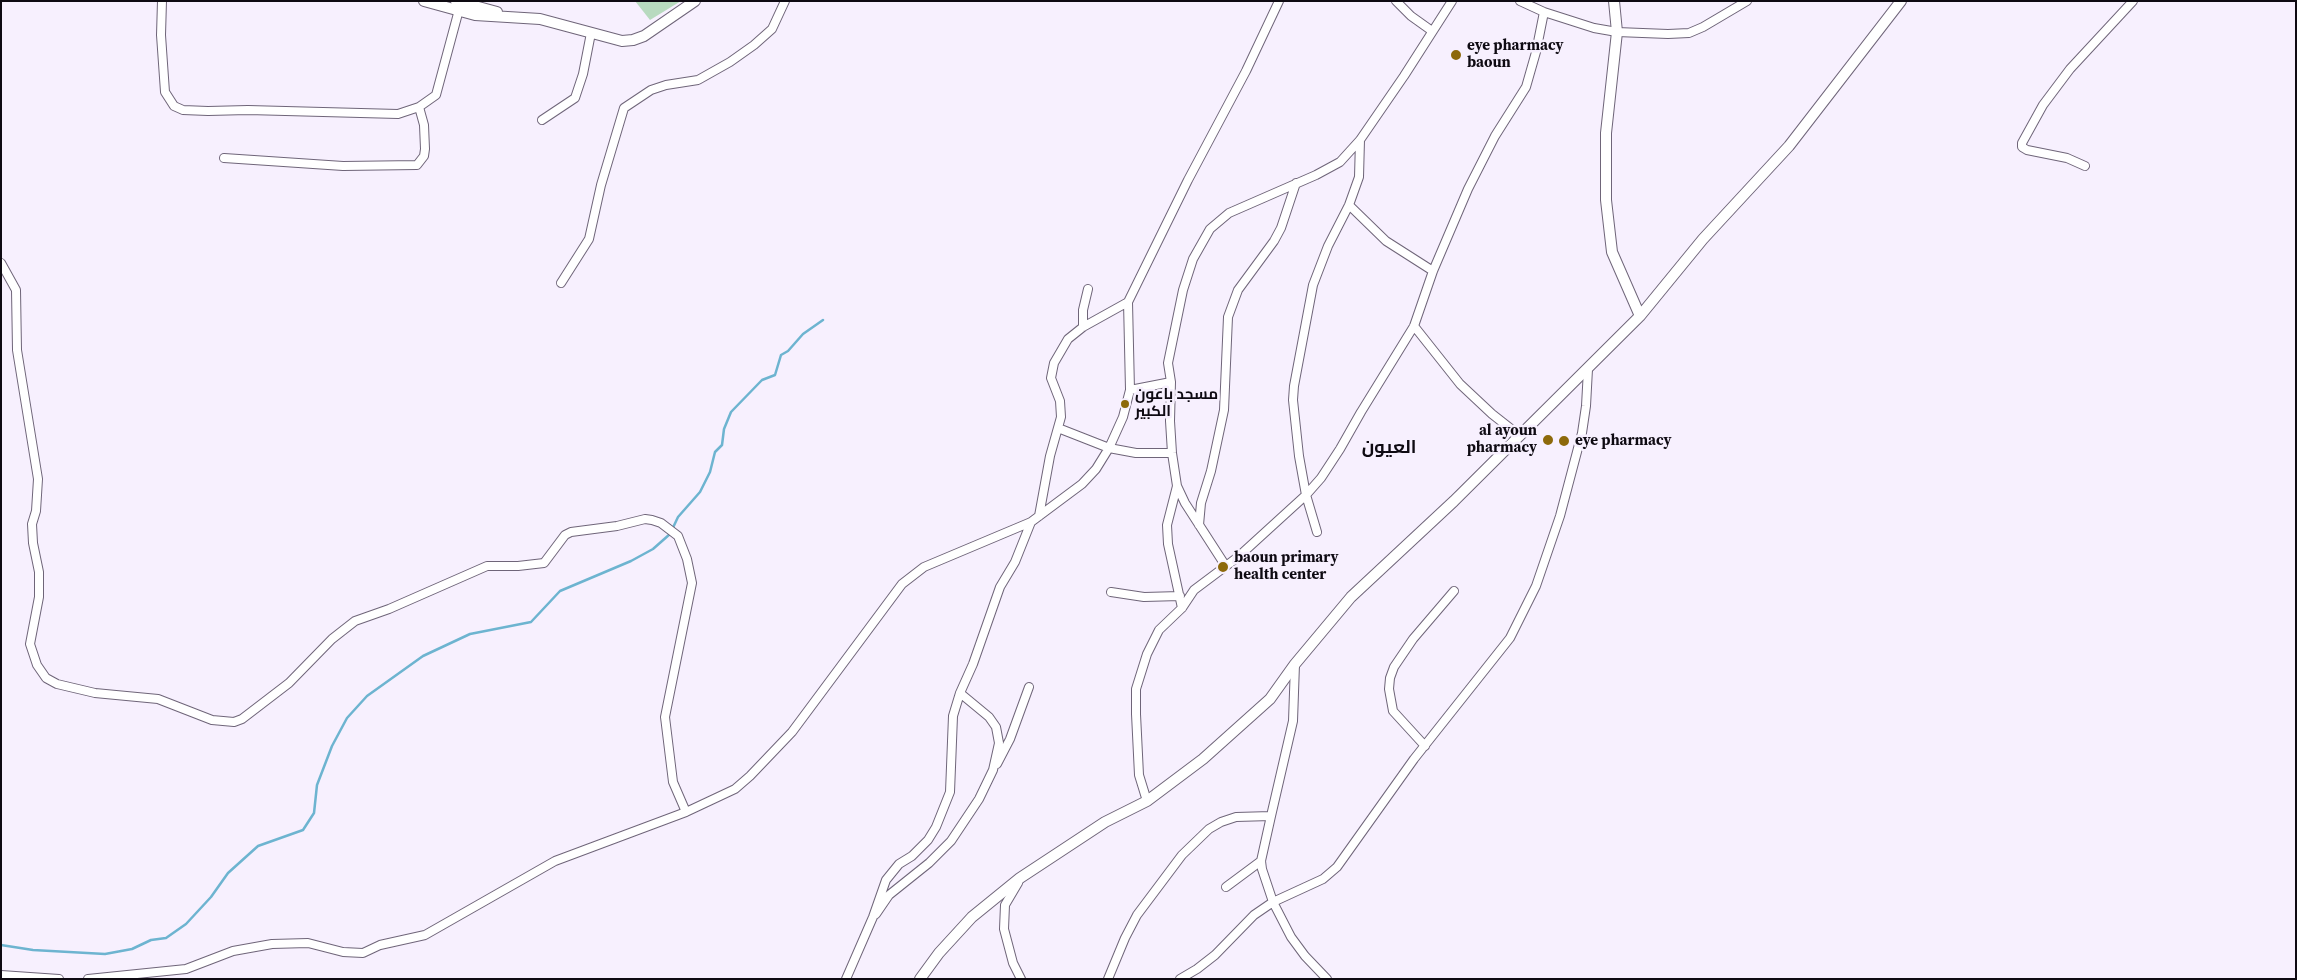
<!DOCTYPE html>
<meta charset="utf-8">
<style>
body{margin:0}
#map{position:relative;width:2297px;height:980px;overflow:hidden;background:#f7f0fe;font-family:"Source Serif 4",serif}
canvas{display:block}
.frame{position:absolute;inset:0;border:2px solid #0e0a12;pointer-events:none}
</style>
<div id="map">
<canvas width="2297" height="980"></canvas>
<div class="frame"></div>
</div>
<script>
const c = document.querySelector('canvas').getContext('2d');
c.lineJoin = 'round';
function fillPath(path, color) { c.fillStyle = color; c.fill(path, 'evenodd'); }
const shape = rows => new Path2D(rows.map(r => 'M' + r).join(''));
function strokePath(path, color, width, dash) { c.strokeStyle = color; c.lineWidth = width; c.lineCap = dash ? 'butt' : 'round'; c.setLineDash(dash || []); c.stroke(path); }
function write(font, color, halo, rows, align = 'center') {
  c.font = font + ' "Source Serif 4",Cairo,serif'; c.lineWidth = 5; c.setLineDash([]); c.textBaseline = 'middle'; c.strokeStyle = halo; c.fillStyle = color; for (const [text, x, y, turn = 0] of rows) {
    c.save(); c.translate(x, y); c.rotate((+turn || 0) * Math.PI / 180); c.textAlign = isNaN(turn) ? turn : align; if (halo) c.strokeText(text, 0, 0); c.fillText(text, 0, 0); c.restore();
  }
}
fillPath(shape([
 [635,1,681,1,650,20]
]), '#b8dabf');
strokePath(shape([
 [1,945,33,950,105,954,132,949,151,940,166,938,186,924,211,897,228,873,258,846,303,830,314,813,317,785,332,746,347,718,367,696,423,656,470,634,531,622,560,591,631,561,653,549,670,534,678,517,700,492,710,472,715,452,722,445,724,429,731,412,762,380,775,375,781,355,788,351,803,334,823,320]
]), '#6db4d0', 2.5);
const minor = shape([
 [162,1,161,35,165,92,174,106,183,110,208,111,248,110,398,114,419,107,436,95,460,6],
 [1396,1,1411,16,1432,31],
 [1520,1,1544,12,1594,28,1617,32,1668,34,1689,33,1703,27,1747,1],
 [542,120,575,98,583,74,591,33],
 [224,158,343,166,417,165,424,156,425,149,424,125,419,107],
 [2085,166,2067,158,2027,150,2022,147,2022,143,2043,105,2070,69,2133,1],
 [1349,205,1386,241,1433,271],
 [1,263,16,290,17,350,38,479,36,511,32,524,33,543,39,572,39,597,30,644,37,665,46,678,57,684,95,693,158,699,212,720,234,722,242,719,289,683,332,639,355,621,389,609,487,566,518,566,544,563,565,535,571,532,617,526,645,519,652,520,661,523,678,536,687,559,692,583,665,717,673,782,686,812],
 [561,283,589,239,601,185,624,108,651,90,666,85,698,80,730,62,754,45,772,29,785,1],
 [1414,326,1460,384,1492,414,1520,436],
 [1083,327,1083,310,1088,289],
 [1171,382,1130,390,1128,302,1188,180,1246,71,1279,1],
 [1058,428,1109,448,1136,453,1172,453],
 [1177,486,1185,503,1225,565],
 [1039,516,1050,456,1061,417,1060,401,1051,378,1054,363,1068,339,1083,327,1128,302],
 [1199,525,1201,503,1211,471,1224,410,1228,317,1238,290,1274,241,1281,228,1296,183],
 [1317,532,1306,495,1299,456,1293,400,1294,386,1313,285,1328,246,1349,205,1359,177,1360,140],
 [1111,592,1144,597,1180,596],
 [1182,608,1168,544,1167,525,1177,486,1172,453,1170,421,1171,382,1168,363,1183,290,1193,259,1210,229,1229,213,1316,175,1340,162,1360,140,1404,76,1452,1],
 [1295,664,1293,721,1271,816,1261,861,1262,869,1273,902,1291,937,1305,956,1327,979],
 [1425,746,1393,711,1389,689,1390,678,1394,667,1413,639,1454,591],
 [997,764,1010,739,1029,687],
 [1147,801,1139,775,1136,714,1136,689,1147,654,1159,630,1182,608,1194,590,1238,557,1306,495,1321,478,1340,449,1361,412,1414,326,1433,271,1468,189,1495,136,1526,87,1536,52,1544,12],
 [1018,883,1005,905,1004,929,1013,963,1021,979],
 [1226,887,1261,861],
 [876,914,889,895,929,863,951,841,979,799,993,770,999,743,996,727,989,717,960,693],
 [1,975,59,979],
 [88,979,186,969,233,951,272,944,308,943,343,952,363,953,380,945,425,935,555,861,686,812,735,789,750,776,792,732,902,584,924,567,1031,522,1082,484,1096,469,1109,448,1123,417,1130,390],
 [846,979,873,917,886,880,899,864,912,856,928,840,936,827,950,792,953,716,960,693,973,664,1000,587,1015,562,1031,522],
 [1108,979,1125,938,1137,915,1182,855,1209,829,1221,822,1236,817,1271,816],
 [1180,979,1197,969,1215,955,1254,915,1273,902,1323,879,1337,867,1414,759,1510,638,1536,586,1560,516,1582,433,1586,406,1588,369]
]);
const tertiary = shape([
 [424,1,475,15,540,19,622,41,633,40,644,36,695,1],
 [456,1,497,12],
 [1614,1,1617,32,1606,133,1606,200,1612,252,1640,316],
 [920,979,939,953,972,917,1020,878,1105,822,1147,801,1203,759,1270,699,1295,664,1351,597,1454,501,1640,316,1703,239,1789,146,1901,1]
]);
strokePath(minor, '#6f6579', 10);
strokePath(tertiary, '#6f6579', 12);
strokePath(minor, '#fff', 8);
strokePath(tertiary, '#fff', 10);
for (const [x, y, r, color] of [
 [1456,55,6,"#8d690b"],
 [1125,404,5,"#8d690b"],
 [1548,440,6,"#8d690b"],
 [1564,441,6,"#8d690b"],
 [1223,567,6,"#8d690b"]
]) { const dot = new Path2D(); dot.arc(x, y, r, 0, 2 * Math.PI); c.fillStyle = color; c.fill(dot); strokePath(dot, '#f7f0fe', 2); }
write('bold 15px', '#0e0a12', '#f7f0fe', [
 ["eye pharmacy",1467,46],
 ["baoun",1467,63],
 ["مسجد باعون",1135,395],
 ["الكبير",1135,412],
 ["al ayoun",1537,431,"right"],
 ["pharmacy",1537,448,"right"],
 ["eye pharmacy",1575,441],
 ["baoun primary",1234,558],
 ["health center",1234,575]
], 'left');
write('bold 18px', '#0e0a12', '#f7f0fe', [
 ["العيون",1389,448]
]);
</script>
